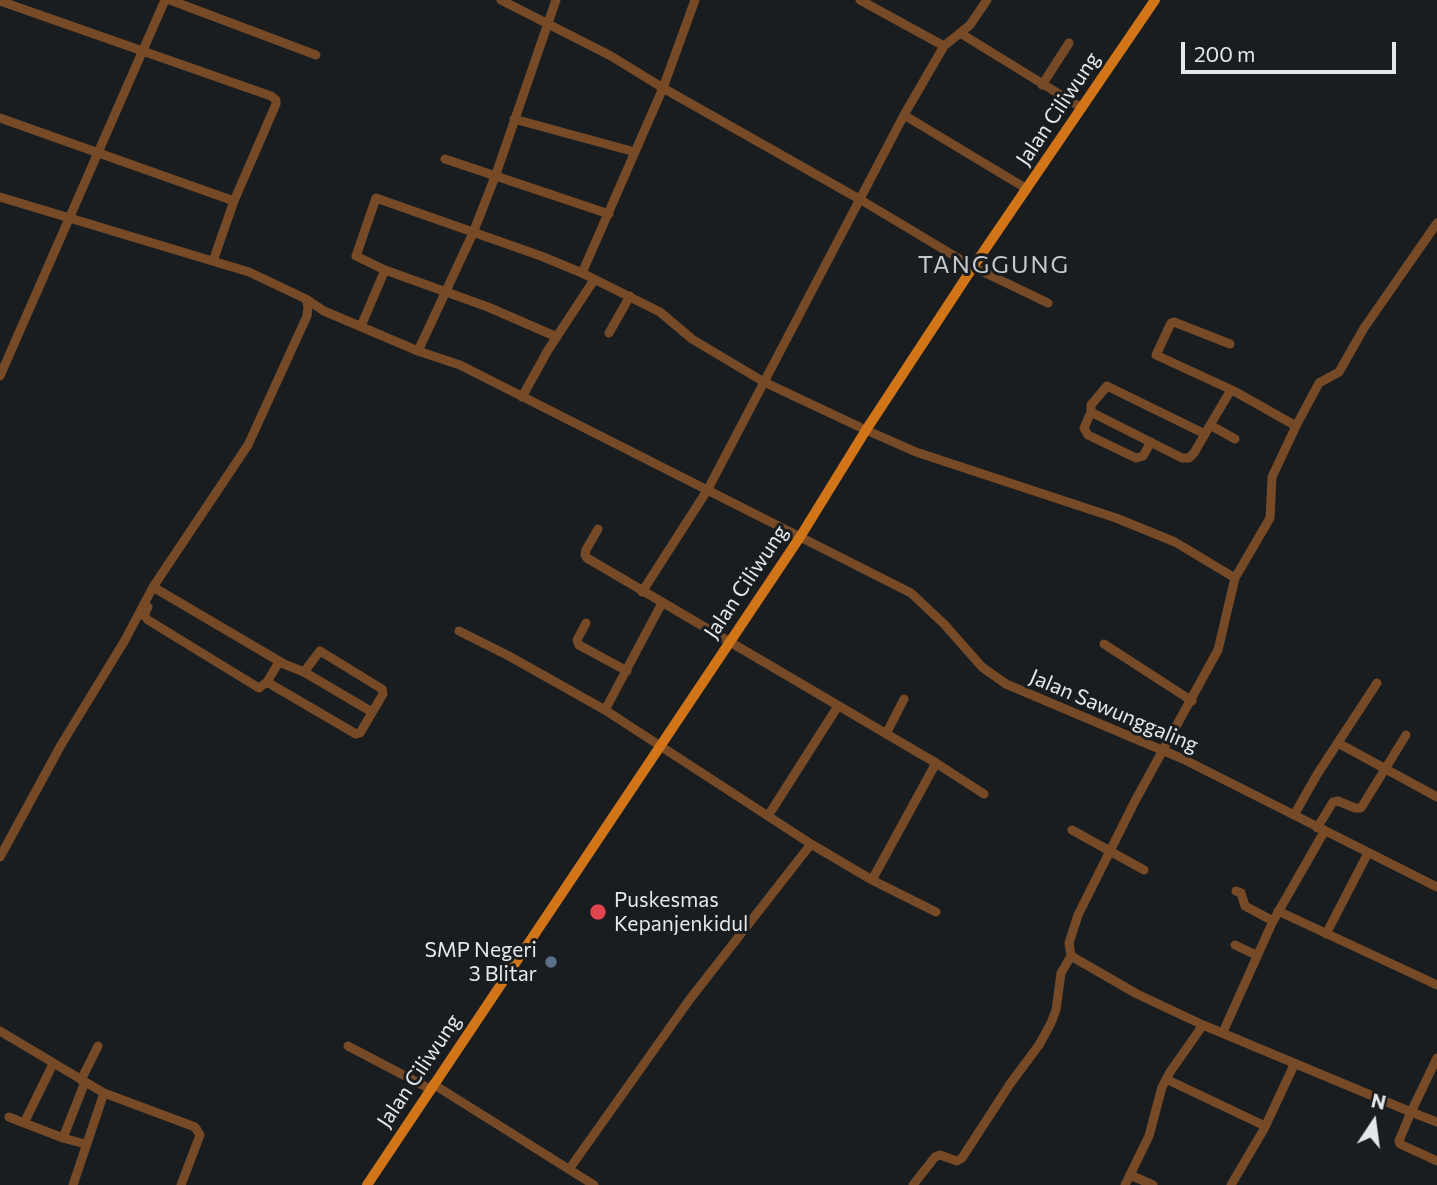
<!DOCTYPE html>
<style>
body{margin:0}
#map{position:relative;width:1437px;height:1185px;overflow:hidden;background:#191d20;font-family:Commissioner,sans-serif}
canvas{display:block}
.north{position:absolute;left:1339px;top:1087px;width:70px;height:70px;-webkit-text-stroke:5px #191d20;paint-order:stroke;rotate:13deg;font-size:19px;font-weight:700;line-height:28px;text-align:center;color:#e5e8ea}
.north::after{content:'';display:block;margin:auto;width:24px;height:32px;background:#e5e8ea;clip-path:polygon(50% 0,100% 100%,50% 72%,0 100%)}
.scale{position:absolute;left:1181px;top:42px;width:215px;height:32px;box-sizing:border-box;border:4px solid #e5e8ea;border-top:0;padding-left:9px;font-size:21px;line-height:24px;white-space:nowrap;color:#e5e8ea;-webkit-text-stroke:5px #191d20;paint-order:stroke}
</style>
<div id="map">
<canvas width="1437" height="1185"></canvas>
<div class="north">N</div>
<div class="scale">200 m</div>
</div>
<script>
const c = document.querySelector('canvas').getContext('2d');
c.lineJoin = 'round';
const shape = rows => new Path2D(rows.map(r => 'M' + r).join(''));
function strokePath(path, color, width, dash) { c.strokeStyle = color; c.lineWidth = width; c.lineCap = dash ? 'butt' : 'round'; c.setLineDash(dash || []); c.stroke(path); }
function write(font, color, halo, rows, align = 'center') {
  c.font = font + ' Commissioner,sans-serif'; c.lineWidth = 6; c.setLineDash([]); c.textBaseline = 'middle'; c.strokeStyle = halo; c.fillStyle = color; for (const [text, x, y, turn = 0] of rows) {
    c.save(); c.translate(x, y); c.rotate((+turn || 0) * Math.PI / 180); c.textAlign = isNaN(turn) ? turn : align; if (halo) c.strokeText(text, 0, 0); c.fillText(text, 0, 0); c.restore();
  }
}
strokePath(shape([
 [170,0,316,55],
 [501,0,611,56,663,88,582,273],
 [695,0,663,88,861,200,973,267,1048,303],
 [860,0,944,46,970,25,987,0],
 [0,1,271,96,276,100,276,104,234,201,213,261],
 [960,33,1082,108],
 [1042,85,1069,43],
 [904,115,1027,189],
 [0,118,234,201],
 [514,119,635,152],
 [445,159,609,214],
 [0,197,249,272,306,299,324,311,418,351,460,365,911,593,944,624,982,667,1006,684,1183,759,1437,887],
 [385,270,356,256,376,198,541,256,582,273,660,312,692,339,764,382,866,430,916,452,1116,518,1175,542,1235,578,1218,650,1135,801,1078,915,1069,943,1071,956,1061,973,1056,1010,1051,1023,1039,1045,1010,1084,962,1158,957,1161,940,1155,935,1157,913,1185],
 [361,326,385,270,488,307,557,337],
 [609,333,630,296],
 [1230,344,1174,322,1171,323,1156,355,1234,391,1296,426,1272,477,1270,518,1235,578],
 [418,351,473,233,495,177,556,0],
 [0,376,165,0],
 [522,397,548,350,594,280],
 [1091,412,1084,428,1088,435,1136,458,1143,456,1151,442],
 [1210,425,1235,439],
 [1296,426,1319,383,1339,372,1364,328,1437,223],
 [1205,434,1107,386,1091,405,1091,412,1182,458,1189,458,1194,453,1205,434,1210,425,1231,390],
 [598,529,586,550,585,555,587,558,936,763,984,794],
 [153,587,284,664,304,672,372,712],
 [642,592,708,489,904,115,944,46],
 [148,607,144,615,148,620,259,688,267,682,279,662],
 [586,623,577,640,579,645,627,671],
 [459,631,509,656,605,710,811,844,872,880,936,912],
 [1104,644,1192,701],
 [267,682,356,734,360,733,383,694,382,689,320,651,304,672],
 [605,710,662,603],
 [886,734,904,699],
 [1338,743,1437,797],
 [1294,815,1318,773,1377,683],
 [768,816,838,706],
 [1317,828,1333,802,1338,801,1355,808,1361,808,1406,735],
 [1072,830,1144,870],
 [0,857,61,745,125,640,153,587,248,445,307,316,308,307,306,299],
 [872,880,936,763],
 [1236,891,1241,893,1245,906,1273,921],
 [1278,911,1437,985],
 [1326,934,1368,853],
 [1235,945,1256,955],
 [1071,956,1137,994,1203,1025,1411,1112,1437,1058],
 [0,1031,104,1093,195,1127,200,1135,181,1185],
 [1223,1032,1273,921,1324,832],
 [348,1046,430,1089],
 [53,1064,24,1123,63,1138,85,1082],
 [1166,1079,1265,1126],
 [81,1080,98,1046],
 [433,1084,594,1185],
 [9,1117,24,1123],
 [1437,1122,1411,1112,1399,1141,1400,1144,1437,1161],
 [63,1138,85,1144],
 [570,1168,690,999,811,844],
 [1130,1175,1153,1185],
 [73,1185,104,1093],
 [1125,1185,1149,1136,1162,1087,1170,1072,1203,1025],
 [1231,1185,1264,1129,1294,1065]
]), '#764a26', 9);
strokePath(shape([
 [367,1185,800,537,866,430,973,267,1155,0]
]), '#d17518', 10);
for (const [x, y, r, color] of [
 [598,912,9,"#e0444e"],
 [551,962,7,"#5c6f8a"]
]) { const dot = new Path2D(); dot.arc(x, y, r, 0, 2 * Math.PI); c.fillStyle = color; c.fill(dot); strokePath(dot, '#191d20', 2.5); }
write('21px', '#e5e8ea', '#191d20', [
 ["Jalan Ciliwung",1058,109,-56],
 ["Jalan Ciliwung",746,582,-56],
 ["Jalan Sawunggaling",1114,711,23],
 ["Jalan Ciliwung",419,1071,-56]
]);
write('21px', '#e5e8ea', '#191d20', [
 ["Puskesmas",614,900],
 ["Kepanjenkidul",614,924],
 ["SMP Negeri",537,950,"right"],
 ["3 Blitar",537,974,"right"]
], 'left');
c.letterSpacing = '2px';
write('24px', '#c4c9ce', '#191d20', [
 ["TANGGUNG",994,265]
]);
c.letterSpacing = '0px';
</script>
